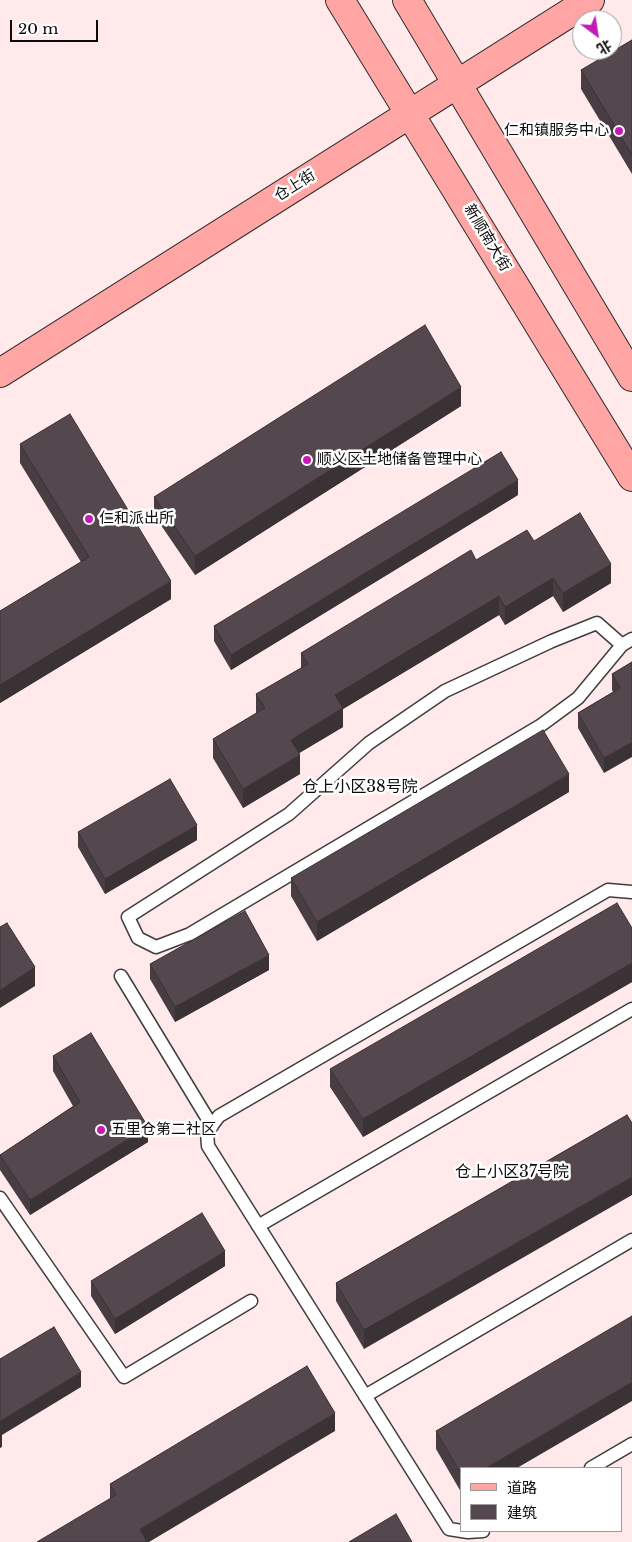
<!DOCTYPE html>
<meta charset="utf-8">
<style>
body{margin:0}
#map{position:relative;width:632px;height:1542px;overflow:hidden;background:#ffe9eb;font-family:"Libre Baskerville","Noto Sans SC",serif}
canvas{display:block}
.legend{position:absolute;left:460px;top:1467px;width:162px;height:65px;box-sizing:border-box;background:#fff;border:1px solid #9d9d9d;margin:0;padding:6px 9px;list-style:none;font-size:15px;color:#0b0b0b}
.legend li{display:flex;align-items:center;gap:10px;height:25px}
.legend b{width:25px;border:1px solid #9d9d9d}
.north{position:absolute;left:572px;top:10px;width:50px;height:50px;box-sizing:border-box;background:#fff;border:1px solid #9d9d9d;border-radius:50%;rotate:149deg;font-size:14px;font-weight:700;line-height:20px;text-align:center;color:#0b0b0b}
.north::after{content:'';display:block;margin:auto;width:18px;height:22px;background:#c31bb5;clip-path:polygon(50% 0,100% 100%,50% 72%,0 100%)}
.scale{position:absolute;left:10px;top:20px;width:88px;height:22px;box-sizing:border-box;border:2px solid #0b0b0b;border-top:0;padding-left:6px;font-size:15px;line-height:18px;white-space:nowrap;color:#0b0b0b;-webkit-text-stroke:4px #fff;paint-order:stroke}
</style>
<div id="map">
<canvas width="632" height="1542"></canvas>
<ul class="legend">
<li><b style="height:6px;background:#ffa6a4"></b>道路</li>
<li><b style="height:14px;background:#54474d"></b>建筑</li>
</ul>
<div class="north">北</div>
<div class="scale">20 m</div>
</div>
<script>
const c = document.querySelector('canvas').getContext('2d');
c.lineJoin = 'round';
const shape = rows => new Path2D(rows.map(r => 'M' + r).join(''));
function strokePath(path, color, width, dash) { c.strokeStyle = color; c.lineWidth = width; c.lineCap = dash ? 'butt' : 'round'; c.setLineDash(dash || []); c.stroke(path); }
function fillPath(path, color) { c.fillStyle = color; c.fill(path, 'evenodd'); }
function write(font, color, halo, rows, align = 'center') {
  c.font = font + ' "Libre Baskerville","Noto Sans SC",serif'; c.lineWidth = 5; c.setLineDash([]); c.textBaseline = 'middle'; c.strokeStyle = halo; c.fillStyle = color; for (const [text, x, y, turn = 0] of rows) {
    c.save(); c.translate(x, y); c.rotate((+turn || 0) * Math.PI / 180); c.textAlign = isNaN(turn) ? turn : align; if (halo) c.strokeText(text, 0, 0); c.fillText(text, 0, 0); c.restore();
  }
}
const lane = shape([
 [622,645,597,623,552,641,445,691,369,743,289,814,128,917,138,938,156,947,190,934,540,726,578,698,622,645,632,639],
 [121,976,212,1126],
 [0,1198,124,1377,251,1301],
 [258,1226,632,1009],
 [365,1396,632,1240],
 [591,1468,632,1444],
 [483,1531,468,1532,449,1529,208,1146,207,1132,219,1116,608,890,632,892]
]);
const secondary = shape([
 [340,0,632,477],
 [407,0,632,377],
 [0,373,590,0]
]);
strokePath(lane, '#3e3e3e', 15);
strokePath(secondary, '#2d2d2d', 30);
strokePath(lane, '#fff', 12);
strokePath(secondary, '#ffa6a4', 28);
fillPath(shape([
 [632,40,632,174,581,89,581,70],
 [461,406,195,575,154,515,154,497],
 [20,444,171,599,0,703,0,611,81,562,20,463],
 [518,495,231,670,214,641,214,626],
 [534,541,611,583,563,612,553,596,505,625,499,615,343,709,343,727,299,753,300,774,243,808,213,758,213,739,256,713,256,694,301,668,301,653,476,560],
 [632,662,604,773,578,728,578,713,613,692,612,690,612,674],
 [569,792,317,941,291,896,291,878],
 [78,832,197,840,105,894,78,847],
 [632,928,632,982,363,1137,330,1087,330,1069],
 [150,964,269,970,175,1022,150,979],
 [53,1056,148,1142,30,1215,0,1170,0,1155,73,1106,53,1071],
 [627,1115,364,1349,336,1301,336,1283],
 [225,1266,115,1334,91,1296,91,1281],
 [335,1431,110,1499,110,1484],
 [436,1431,461,1468,461,1492,436,1449]
]), '#483d42');
fillPath(shape([
 [461,387,461,406,195,575,195,556],
 [518,480,518,495,231,670,231,655],
 [611,564,611,583,563,612,563,593],
 [553,578,553,596,505,625,505,607],
 [171,581,171,599,0,703,0,685],
 [499,596,499,615,343,709,343,727,291,758,291,740,335,695],
 [632,742,632,757,604,773,604,758],
 [300,755,300,774,243,808,243,789],
 [569,774,569,792,317,941,317,922],
 [197,825,197,840,105,894,105,879],
 [269,955,269,970,175,1022,175,1007],
 [632,963,632,982,363,1137,363,1119],
 [35,967,35,986,0,1008,0,990],
 [148,1127,148,1142,30,1215,30,1200],
 [632,1177,632,1195,364,1349,364,1330],
 [225,1251,225,1266,115,1334,115,1319],
 [81,1372,81,1387,2,1435,2,1447,0,1448,0,1421],
 [632,1382,632,1401,517,1468,486,1468],
 [335,1413,335,1431,149,1542,140,1542,140,1529]
]), '#3b3236');
const building = shape([
 [632,40,632,155,581,70,632,40],
 [425,325,461,387,195,556,154,497,425,325],
 [70,414,171,581,0,685,0,611,89,557,20,444,70,414],
 [501,452,518,480,231,655,214,626,501,452],
 [580,513,611,564,563,593,553,578,505,607,499,596,335,695,343,708,291,740,300,755,243,789,213,739,265,708,256,694,308,664,301,653,471,550,476,560,527,530,534,541,580,513],
 [632,662,632,742,604,758,578,713,620,688,612,674,632,662],
 [543,730,569,774,317,922,291,878,543,730],
 [170,779,197,825,105,879,78,832,170,779],
 [617,903,632,928,632,963,363,1119,330,1069,617,903],
 [245,911,269,955,175,1007,150,964,245,911],
 [7,923,35,967,0,990,0,927,7,923],
 [91,1033,148,1127,30,1200,0,1155,80,1102,53,1056,91,1033],
 [627,1115,632,1123,632,1177,364,1330,336,1283,627,1115],
 [202,1213,225,1251,115,1319,91,1281,202,1213],
 [632,1316,632,1382,486,1468,461,1468,461,1474,436,1431,632,1316],
 [54,1327,81,1372,0,1421,0,1359,54,1327],
 [307,1366,335,1413,140,1529,147,1542,37,1542,116,1495,110,1484,307,1366],
 [396,1514,412,1542,349,1542,396,1514]
]);
fillPath(building, '#54474d');
strokePath(building, '#3b3236', 1);
for (const [x, y, r, color] of [
 [619,131,5,"#c31bb5"],
 [307,460,5,"#c31bb5"],
 [89,519,5,"#c31bb5"],
 [101,1130,5,"#c31bb5"]
]) { const dot = new Path2D(); dot.arc(x, y, r, 0, 2 * Math.PI); c.fillStyle = color; c.fill(dot); strokePath(dot, '#fff', 2); }
write('15px', '#0b0b0b', '#fff', [
 ["仁和镇服务中心",609,131,"right"],
 ["顺义区土地储备管理中心",317,460],
 ["仁和派出所",99,519],
 ["五里仓第二社区",111,1130]
], 'left');
write('15px', '#0b0b0b', '#fff', [
 ["仓上街",295,186,-32],
 ["新顺南大街",487,238,59]
]);
write('16px', '#0b0b0b', '#fff', [
 ["仓上小区38号院",360,787],
 ["仓上小区37号院",512,1172]
]);
</script>
